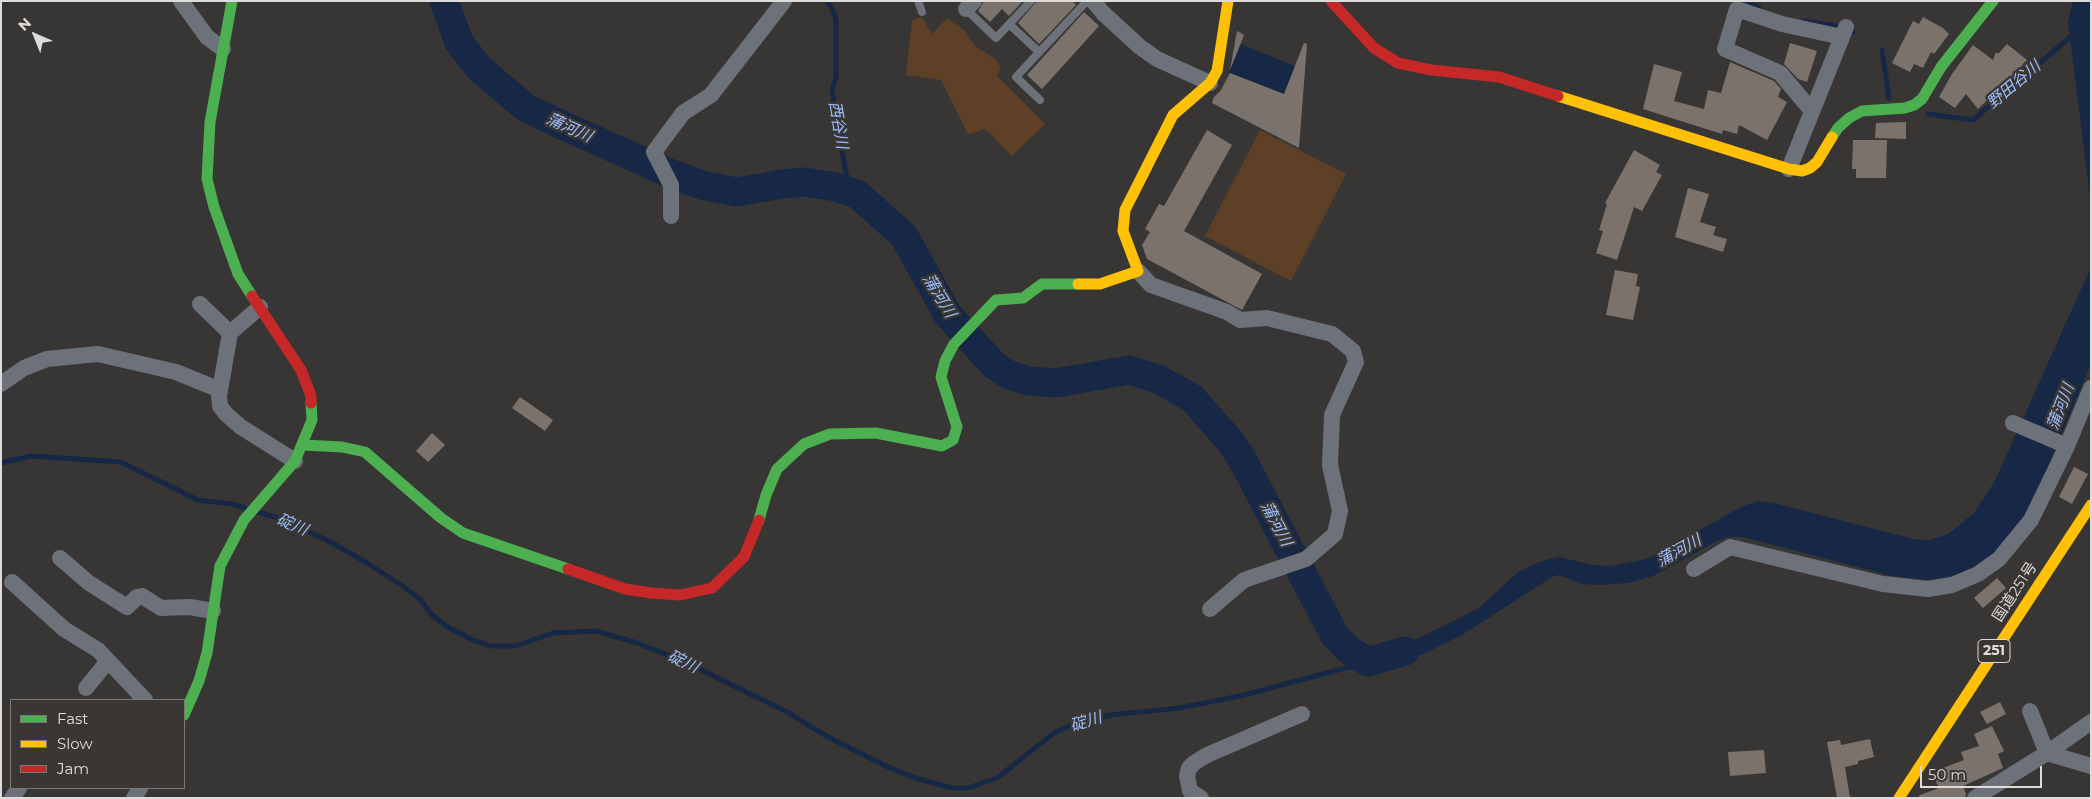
<!DOCTYPE html>
<meta charset="utf-8">
<style>
body{margin:0}
#map{position:relative;width:2092px;height:799px;overflow:hidden;background:#383634;font-family:Montserrat,sans-serif}
canvas{display:block}
.frame{position:absolute;inset:0;border:2px solid #dedcdb;pointer-events:none}
.legend{position:absolute;left:10px;top:699px;width:175px;height:90px;box-sizing:border-box;background:#393633;border:1px solid #7b7876;margin:0;padding:6px 9px;list-style:none;font-size:15px;color:#dedcdb}
.legend li{display:flex;align-items:center;gap:10px;height:25px}
.legend b{width:25px;border:1px solid #7b7876}
.north{position:absolute;left:10px;top:10px;width:50px;height:50px;-webkit-text-stroke:4px #393633;paint-order:stroke;rotate:316deg;font-size:14px;font-weight:700;line-height:20px;text-align:center;color:#dedcdb}
.north::after{content:'';display:block;margin:auto;width:18px;height:22px;background:#dedcdb;clip-path:polygon(50% 0,100% 100%,50% 72%,0 100%)}
.scale{position:absolute;left:1920px;top:766px;width:122px;height:22px;box-sizing:border-box;border:2px solid #dedcdb;border-top:0;padding-left:6px;font-size:15px;line-height:18px;white-space:nowrap;color:#dedcdb;-webkit-text-stroke:4px #393633;paint-order:stroke}
</style>
<div id="map">
<canvas width="2092" height="799"></canvas>
<div class="frame"></div>
<ul class="legend">
<li><b style="height:6px;background:#4caf50"></b>Fast</li>
<li><b style="height:6px;background:#ffc107"></b>Slow</li>
<li><b style="height:6px;background:#c62828"></b>Jam</li>
</ul>
<div class="north">N</div>
<div class="scale">50 m</div>
</div>
<script>
const c = document.querySelector('canvas').getContext('2d');
c.lineJoin = 'round';
function fillPath(path, color) { c.fillStyle = color; c.fill(path, 'evenodd'); }
const shape = rows => new Path2D(rows.map(r => 'M' + r).join(''));
function strokePath(path, color, width, dash) { c.strokeStyle = color; c.lineWidth = width; c.lineCap = dash ? 'butt' : 'round'; c.setLineDash(dash || []); c.stroke(path); }
function write(font, color, halo, rows, align = 'center') {
  c.font = font + ' Montserrat,"Noto Sans JP",sans-serif'; c.lineWidth = 5; c.setLineDash([]); c.textBaseline = 'middle'; c.strokeStyle = halo; c.fillStyle = color; for (const [text, x, y, turn = 0] of rows) {
    c.save(); c.translate(x, y); c.rotate((+turn || 0) * Math.PI / 180); c.textAlign = isNaN(turn) ? turn : align; if (halo) c.strokeText(text, 0, 0); c.fillText(text, 0, 0); c.restore();
  }
}
fillPath(shape([
 [922,17,932,34,947,18,965,31,975,46,994,58,1001,67,997,76,1045,124,1012,156,986,129,968,134,941,80,906,75,912,20],
 [1260,130,1346,174,1291,281,1205,236]
]), '#5d4025');
fillPath(shape([
 [2073,1,2091,1,2091,205,2068,22],
 [1241,44,1295,66,1284,94,1229,73],
 [2091,267,2091,364,2032,504,2009,537,1994,554,1976,567,1953,576,1927,580,1892,576,1743,537,1728,537,1715,542,1653,576,1628,583,1599,585,1581,584,1559,575,1552,577,1462,635,1421,655,1384,665,1368,662,1383,649,1416,639,1454,621,1480,607,1518,572,1539,562,1558,557,1594,565,1610,566,1647,559,1743,506,1759,501,1774,503,1913,539,1929,540,1948,534,1974,513,1995,481]
]), '#172746');
strokePath(shape([
 [827,1,832,9,836,19,836,78,832,90,849,191],
 [1747,1,1759,8],
 [1804,21,1837,26,1853,32],
 [1882,50,1889,98],
 [1928,114,1973,120,2075,33],
 [1,463,31,456,121,462,198,500,232,504,245,508],
 [258,512,278,518,329,541,367,563,401,585,420,599,432,615,446,626,473,640,491,646,515,646,553,633,596,631,634,642,681,660,787,712,828,737,890,768,918,779,953,788,968,788,997,778,1054,733,1074,724,1110,715,1179,708,1240,696,1368,662]
]), '#172746', 5);
strokePath(shape([
 [444,1,459,42,479,68,526,108,562,125,669,173,705,186,737,192,782,184,805,182,836,187,857,194,904,236,948,315,994,365,1009,375,1029,381,1056,383,1129,370,1158,379,1192,398,1230,441,1242,459,1335,636,1349,650,1368,662,1405,651]
]), '#172746', 29);
fillPath(shape([
 [984,1,1023,1,1009,16,1002,9,990,22,978,11],
 [1037,1,1072,1,1076,5,1039,44,1018,23],
 [1084,12,1099,26,1042,89,1027,75],
 [1923,17,1943,28,1949,34,1934,54,1931,52,1923,68,1914,64,1910,72,1892,63,1913,21,1919,24],
 [1237,31,1244,35,1230,70],
 [1304,43,1307,44,1299,148,1212,103,1214,97,1221,90,1230,73,1284,94],
 [1790,43,1817,51,1807,82,1798,79,1784,64],
 [2007,44,2027,60,1999,91,1997,90,1978,109,1966,94,1955,108,1939,97,1952,74,1973,45,1993,60,1996,52,1998,54],
 [1730,62,1774,81,1781,89,1778,97,1787,102,1767,140,1739,125,1737,134,1723,130,1722,134,1643,109,1654,64,1682,72,1674,101,1704,109,1708,90,1721,93],
 [1906,122,1906,139,1875,138,1876,123],
 [1207,130,1232,145,1184,231,1262,274,1242,310,1147,259,1142,245,1150,232,1145,229,1159,204,1164,206],
 [1853,140,1887,140,1886,178,1856,178,1856,169,1852,169],
 [1634,150,1660,165,1656,172,1662,175,1642,211,1634,207,1617,260,1596,253,1603,231,1599,230,1607,204,1605,203],
 [1688,188,1709,194,1700,222,1716,227,1713,235,1727,239,1723,252,1675,237],
 [1615,270,1638,274,1636,286,1640,287,1633,320,1606,315],
 [520,397,553,420,545,431,512,408],
 [432,433,445,445,428,462,416,451],
 [2074,467,2088,474,2072,504,2059,497],
 [1997,578,2006,588,1983,608,1974,598],
 [2000,702,2006,714,1987,724,1980,712],
 [1992,726,2004,751,1998,754,2003,768,1963,786,1966,794,1965,798,1918,798,1920,795,1939,788,1935,779,1942,776,1940,769,1964,760,1961,752,1979,746,1974,734],
 [1870,739,1874,757,1858,761,1858,764,1845,767,1850,798,1837,798,1827,742,1840,740,1841,745],
 [1764,750,1766,773,1730,776,1728,752]
]), '#7b726b');
strokePath(shape([
 [918,1,922,12],
 [966,9,996,38,1031,1],
 [1009,24,1039,52],
 [1040,100,1016,77,1087,1]
]), '#6d7179', 8);
strokePath(shape([
 [181,1,207,37,223,49],
 [1093,1,1103,13,1140,47,1157,59,1210,83],
 [966,9,974,1],
 [1812,111,1780,73,1725,49,1737,9,1782,24,1842,37],
 [1789,169,1846,27],
 [671,216,671,185,654,152,683,113,711,95,784,1],
 [1138,271,1151,285,1227,312,1240,320,1267,318,1332,334,1353,351,1356,362,1332,415,1330,465,1340,511,1335,534,1306,559,1244,580,1210,609],
 [200,304,230,333,219,396,220,406,226,414,241,427,295,461],
 [230,333,260,307],
 [1,384,24,368,47,359,98,354,176,372,220,390],
 [2013,423,2067,446],
 [60,558,89,583,127,607,137,597,142,596,161,608,190,607,213,611],
 [1694,569,1730,547,1883,584,1928,589,1952,585,1978,574,1999,559,2031,520,2067,446,2091,388],
 [12,582,64,629,98,650,145,700],
 [86,688,108,661],
 [2030,711,2047,753,2091,766],
 [12,798,19,788],
 [134,798,140,788],
 [1201,798,1190,791,1187,776,1189,768,1194,763,1207,755,1302,714],
 [1975,798,2047,753,2091,722]
]), '#6d7179', 16);
strokePath(shape([
 [232,1,210,122,207,179,214,207,238,274,252,296],
 [1832,137,1838,128,1849,118,1862,111,1905,108,1914,105,1922,99,1941,67,1993,1],
 [303,445,342,447,365,452,441,518,463,533,568,569],
 [759,520,766,495,777,469,804,444,830,434,876,433,942,446,953,440,957,427,941,377,945,361,954,344,996,300,1023,298,1042,284,1078,284],
 [184,715,199,681,207,653,220,566,244,520,295,461,312,420,311,403]
]), '#4caf50', 11);
strokePath(shape([
 [1558,96,1789,169,1802,171,1810,168,1817,162,1832,137],
 [1078,284,1100,284,1138,271,1123,231,1125,210,1173,115,1210,83,1217,71,1228,1],
 [1899,798,2091,505]
]), '#ffc107', 11);
strokePath(shape([
 [1331,1,1374,48,1398,63,1431,70,1499,77,1558,96],
 [252,296,301,370,311,396,311,403],
 [568,569,625,589,651,593,680,595,712,588,744,557,759,520]
]), '#c62828', 11);
for (const [x, y, w] of [
 [1994,651,32]
]) { const box = new Path2D(); box.roundRect(x - w / 2, y - 11.5, w, 23, 4); c.fillStyle = '#393633'; c.fill(box); strokePath(box, '#dedcdb', 1); }
write('bold 14px', '#dedcdb', null, [
 ["251",1994,651]
]);
write('15px', '#dedcdb', '#393633', [
 ["国道251号",2015,592,-57]
]);
write('italic 16px', '#9dbefe', '#393633', [
 ["野田谷川",2014,85,-40],
 ["西谷川",838,125,80],
 ["蒲河川",569,128,24],
 ["蒲河川",939,296,59],
 ["蒲河川",2061,407,-69],
 ["蒲河川",1276,524,62],
 ["碇川",292,525,23],
 ["蒲河川",1679,551,-29],
 ["碇川",683,662,25],
 ["碇川",1086,722,-17]
]);
</script>
